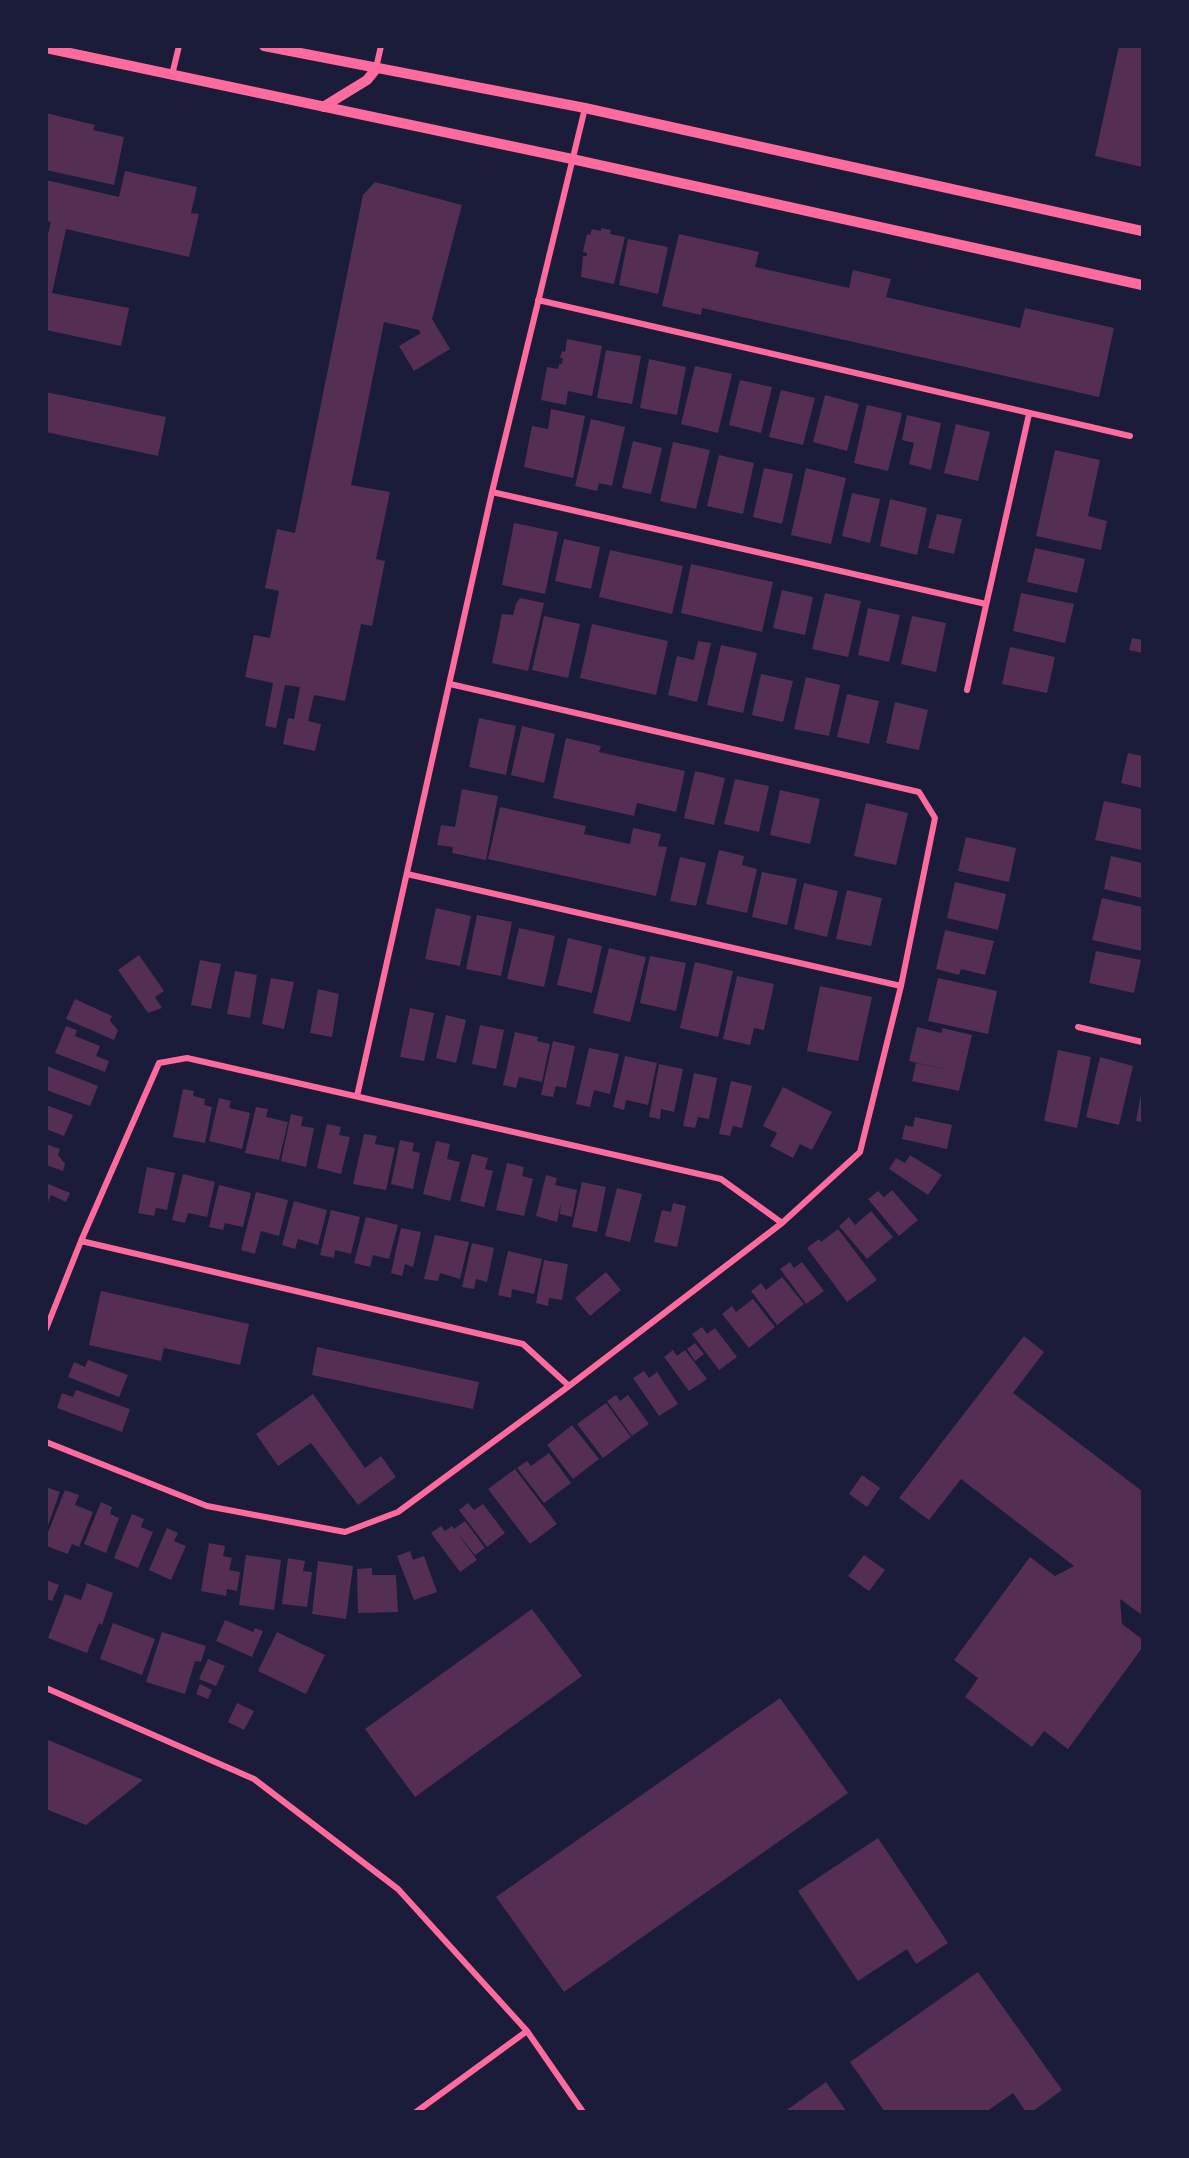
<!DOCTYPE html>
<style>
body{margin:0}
#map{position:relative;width:1189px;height:2158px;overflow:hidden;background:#1b1b3a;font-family:Inter,sans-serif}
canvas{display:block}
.frame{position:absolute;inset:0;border:48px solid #1b1b3a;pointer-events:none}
</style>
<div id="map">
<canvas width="1189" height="2158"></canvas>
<div class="frame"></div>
</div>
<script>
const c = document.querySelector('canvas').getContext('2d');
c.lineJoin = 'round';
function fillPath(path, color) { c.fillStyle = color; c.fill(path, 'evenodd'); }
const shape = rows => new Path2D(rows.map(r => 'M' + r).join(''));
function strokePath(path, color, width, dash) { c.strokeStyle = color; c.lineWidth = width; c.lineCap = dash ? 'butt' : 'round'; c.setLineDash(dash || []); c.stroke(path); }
fillPath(shape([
 [1119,46,1142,46,1142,167,1095,156],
 [46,113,95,125,93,130,124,137,114,185,46,170],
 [125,171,197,187,191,213,199,214,189,257,66,229,52,293,129,308,121,346,46,330,46,242,51,222,46,221,46,180,119,197],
 [375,182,462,205,432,319,450,349,414,371,399,346,421,333,419,330,384,322,351,485,390,492,376,559,385,561,372,626,361,624,345,701,314,695,308,721,321,724,315,751,283,744,288,718,294,719,300,687,285,685,276,728,265,726,273,683,245,677,254,635,270,638,279,591,265,588,277,529,295,533,363,195],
 [601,228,611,230,610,234,625,237,614,284,581,277,583,256,587,256,587,253,583,252,587,234,590,235,592,229,601,231],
 [679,234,759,252,755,267,849,288,853,270,891,279,886,297,1020,328,1025,308,1114,328,1099,397,702,308,701,315,662,306],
 [628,239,668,247,658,294,619,285],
 [567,339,602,346,592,396,568,391,566,405,541,400,547,367,558,369,559,364,562,364,563,358,560,358,562,351,565,352],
 [606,350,641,356,632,404,597,398],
 [649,359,686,367,677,415,640,408],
 [695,366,732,374,718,433,681,424],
 [740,380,772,387,761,433,729,425],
 [781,390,815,398,803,445,769,437],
 [46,392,166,417,158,456,46,432],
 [825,395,859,404,847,451,813,442],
 [867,405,902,413,888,471,854,463],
 [551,409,585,416,573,478,524,467,532,426,548,429],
 [907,415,941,423,931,470,909,464,914,443,902,440],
 [591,419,625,427,612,486,599,483,597,491,575,486],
 [956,424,990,432,978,481,944,473],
 [633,441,662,448,651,494,622,488],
 [673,442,710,450,696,509,660,501],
 [1055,450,1100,460,1088,516,1107,521,1101,550,1036,536],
 [719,455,754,463,743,514,707,506],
 [764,468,793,474,782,524,753,517],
 [806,468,846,478,831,544,791,535],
 [852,493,880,499,870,543,842,536],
 [890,499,927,508,917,555,880,546],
 [937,514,962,519,954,554,928,548],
 [514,523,558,532,545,594,502,585],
 [564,539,600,547,591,589,555,581],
 [1035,548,1085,559,1077,593,1027,582],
 [610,550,683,566,672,614,599,597],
 [691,564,773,582,762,632,681,613],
 [782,590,813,597,805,635,773,628],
 [825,593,861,601,848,657,812,649],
 [1021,593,1074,604,1065,643,1013,631],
 [520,598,544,603,528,671,492,663,502,614,513,615,516,604],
 [868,608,900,615,889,662,858,655],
 [544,616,580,624,568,678,532,670],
 [912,616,946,623,936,672,901,664],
 [592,624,668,641,656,695,580,678],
 [1132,638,1142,640,1142,653,1129,650],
 [698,641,711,643,697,702,668,695,677,656,694,660],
 [721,645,757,653,743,713,707,705],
 [1010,647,1055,657,1047,693,1002,684],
 [761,674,793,681,783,722,752,715],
 [806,677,840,685,829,736,794,729],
 [847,694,879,701,869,744,837,737],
 [895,702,928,710,919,750,886,743],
 [479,718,516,726,506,775,469,767],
 [522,726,555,734,544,783,511,775],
 [566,738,601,746,599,752,685,771,676,812,637,803,634,816,553,798],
 [1128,753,1142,756,1142,788,1121,783],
 [695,771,725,778,714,825,684,818],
 [735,779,769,786,759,832,724,824],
 [462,789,498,796,486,860,452,853,453,847,437,845,441,825,455,827],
 [780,790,820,799,810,844,770,835],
 [1104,801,1142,809,1142,850,1095,840],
 [866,803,908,813,896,865,854,856],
 [500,807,586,826,584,834,630,844,633,828,661,834,658,846,667,847,656,896,488,859],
 [966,837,1016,848,1009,882,958,871],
 [719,850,744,856,742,865,757,869,747,913,706,904],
 [1111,856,1142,863,1142,898,1104,889],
 [680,857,706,863,696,906,670,901],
 [762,872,797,879,787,925,752,917],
 [955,882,1006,894,998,930,947,918],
 [804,883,838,891,827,937,794,929],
 [847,890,882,898,871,946,836,939],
 [1102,898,1142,907,1142,951,1092,940],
 [436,908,471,916,460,966,425,959],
 [477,915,512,922,501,976,466,969],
 [519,928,555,936,544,987,507,979],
 [945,930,994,941,985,975,961,969,959,975,936,969],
 [568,938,602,946,592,993,557,985],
 [609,948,646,957,630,1022,593,1013],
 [1096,951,1141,960,1134,993,1089,983],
 [139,955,164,991,155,997,162,1008,148,1013,118,970],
 [650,956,686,963,676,1011,640,1003],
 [200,960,221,964,211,1009,191,1005],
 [695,962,733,971,718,1037,680,1028],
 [235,971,257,975,250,1018,227,1014],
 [737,976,774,984,764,1030,754,1028,750,1045,723,1039],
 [271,978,294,982,284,1029,262,1024],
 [938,978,997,991,988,1034,928,1021],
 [820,986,872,997,858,1061,807,1051],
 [318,989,339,994,332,1037,310,1033],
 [75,999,112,1016,110,1021,118,1030,114,1040,66,1019],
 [410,1008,434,1013,424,1061,400,1057],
 [446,1015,466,1020,456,1063,436,1058],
 [480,1025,504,1030,496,1069,472,1064],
 [66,1026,77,1030,75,1036,100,1046,96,1056,109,1061,105,1072,55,1053],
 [917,1027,942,1033,942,1028,972,1035,959,1091,912,1081,916,1063,958,1072,909,1061],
 [515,1032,538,1037,537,1041,550,1044,542,1082,519,1077,516,1088,503,1085],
 [553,1041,575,1046,566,1088,556,1086,553,1097,541,1095],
 [589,1048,619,1054,610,1094,594,1090,590,1107,576,1104],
 [1058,1050,1091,1057,1077,1128,1044,1121],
 [625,1056,657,1063,648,1105,626,1100,624,1110,613,1107],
 [1100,1057,1133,1066,1119,1125,1086,1117],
 [659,1064,683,1069,674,1112,661,1109,660,1119,649,1117],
 [47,1066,98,1086,90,1106,46,1090],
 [694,1073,717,1078,709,1119,698,1117,695,1128,683,1126],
 [731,1081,752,1086,742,1128,733,1126,730,1136,719,1134],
 [783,1087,832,1112,812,1150,800,1144,793,1158,770,1146,777,1133,763,1126],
 [183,1089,194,1091,193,1096,205,1099,204,1105,212,1107,205,1143,173,1137],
 [1141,1094,1142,1095,1142,1122,1136,1121],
 [219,1098,231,1101,229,1108,250,1113,242,1149,209,1141],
 [46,1105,73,1115,64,1136,46,1129],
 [256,1107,268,1109,266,1117,288,1122,279,1160,245,1153],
 [291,1114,303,1117,301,1126,314,1128,306,1167,281,1161],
 [915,1117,952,1125,947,1149,902,1139,905,1125,913,1127],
 [327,1124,341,1127,339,1135,350,1137,341,1174,317,1168],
 [364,1134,377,1136,375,1144,395,1148,386,1190,353,1184],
 [400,1140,414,1143,412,1151,420,1153,413,1189,391,1184],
 [436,1141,450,1144,447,1159,460,1162,450,1201,423,1194],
 [46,1144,60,1149,58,1155,65,1164,63,1171,46,1165],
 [472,1154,488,1158,485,1169,493,1171,484,1207,460,1201],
 [910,1155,942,1175,928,1195,889,1169,896,1158,905,1163],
 [507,1163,524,1167,522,1176,533,1179,524,1216,496,1210],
 [147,1167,175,1173,167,1210,156,1208,154,1216,138,1213],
 [183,1174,215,1182,207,1217,188,1213,185,1223,172,1220],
 [546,1175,557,1178,555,1185,577,1190,572,1217,560,1214,561,1203,557,1222,536,1216],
 [582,1182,606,1187,597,1232,572,1227],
 [46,1183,70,1193,66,1202,51,1195,46,1207],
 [219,1185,251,1193,243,1227,225,1223,223,1230,209,1227],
 [617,1188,642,1194,630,1242,605,1236],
 [892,1190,918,1220,899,1236,868,1199,878,1191,884,1197],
 [256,1192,288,1200,279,1236,261,1231,255,1254,241,1250],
 [294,1201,327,1210,318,1245,298,1239,295,1249,282,1245],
 [673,1203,686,1206,677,1247,654,1242,662,1210,671,1212],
 [331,1210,360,1217,351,1254,335,1250,334,1258,320,1255],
 [871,1211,893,1237,867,1259,839,1226,849,1217,855,1225],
 [366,1217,398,1225,389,1259,373,1255,370,1267,354,1263],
 [401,1228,421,1232,413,1267,405,1264,402,1276,391,1273],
 [838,1229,877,1280,847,1302,807,1248,819,1239,821,1242],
 [435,1235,469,1242,460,1279,440,1273,438,1281,424,1279],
 [472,1243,494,1248,487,1282,476,1279,474,1289,462,1287],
 [508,1251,542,1259,534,1294,512,1289,511,1298,498,1295],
 [544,1260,568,1264,562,1300,549,1298,548,1306,536,1303],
 [790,1262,794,1268,802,1262,824,1291,806,1304,780,1269],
 [606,1272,621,1290,590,1316,575,1298],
 [782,1277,804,1304,777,1325,751,1291,761,1283,766,1290],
 [101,1291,249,1324,240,1365,164,1348,161,1361,89,1345],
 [753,1299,775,1327,749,1348,722,1314,732,1306,736,1312],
 [702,1327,707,1334,715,1328,737,1357,719,1370,692,1334],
 [1024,1336,1044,1352,1013,1393,1142,1491,1142,1615,1120,1599,1122,1624,1142,1639,1142,1648,1068,1749,1044,1731,1032,1747,965,1697,978,1678,954,1660,1030,1557,1055,1576,1074,1566,961,1479,929,1520,899,1498],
 [695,1343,704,1354,695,1361,687,1349],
 [317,1347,479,1382,473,1409,312,1375],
 [673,1350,677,1356,685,1350,707,1379,689,1391,664,1357],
 [88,1360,128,1375,119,1397,68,1377,74,1362,85,1367],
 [644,1371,649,1378,657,1372,678,1404,659,1416,633,1378],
 [76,1390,130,1409,122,1432,57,1408,62,1393,73,1397],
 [313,1394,365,1468,381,1456,396,1477,358,1505,311,1443,278,1466,256,1434],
 [616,1395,620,1401,628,1395,649,1424,632,1436,607,1401],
 [606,1403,631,1437,603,1458,577,1424],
 [572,1425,599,1459,573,1479,547,1445],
 [549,1453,571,1483,544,1503,517,1468,527,1461,531,1466],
 [515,1469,557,1524,530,1544,488,1489],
 [862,1475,880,1488,867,1507,849,1494],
 [46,1487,60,1492,47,1528,46,1528],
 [65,1490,79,1495,75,1505,93,1512,79,1547,72,1544,68,1554,46,1546,46,1537],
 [101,1502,112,1507,110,1514,119,1518,106,1553,84,1544],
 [468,1503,474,1510,483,1504,505,1533,487,1547,459,1510],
 [132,1514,144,1519,141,1527,153,1532,138,1568,114,1558],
 [465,1521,485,1548,475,1555,456,1531,477,1560,460,1572,431,1533,441,1526,445,1531,452,1526,454,1529],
 [167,1528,178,1533,174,1541,186,1546,171,1580,149,1570],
 [209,1543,225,1546,223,1556,232,1558,229,1570,240,1572,237,1591,227,1589,226,1596,201,1591],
 [410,1551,413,1560,424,1556,437,1592,414,1600,397,1556],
 [246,1555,281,1560,274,1610,239,1605],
 [864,1555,885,1570,869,1591,848,1576],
 [288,1558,305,1561,303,1571,312,1572,307,1607,282,1604],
 [318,1561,353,1566,346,1619,312,1614],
 [372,1568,372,1575,396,1575,398,1612,358,1613,357,1569],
 [46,1580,59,1585,52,1601,46,1599],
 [87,1583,113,1593,102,1625,99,1623,87,1653,48,1638,65,1594,81,1600],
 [532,1609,582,1676,415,1797,365,1729],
 [225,1620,253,1632,255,1628,263,1631,252,1657,216,1641],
 [113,1623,155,1639,142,1675,100,1659],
 [162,1632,206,1646,201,1662,195,1661,185,1694,146,1682],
 [277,1632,325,1655,306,1694,258,1671],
 [208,1659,225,1666,216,1686,199,1679],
 [200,1684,212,1690,208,1699,196,1694],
 [780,1698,848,1793,564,1992,496,1897],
 [237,1703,254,1711,244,1730,228,1722],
 [46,1739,143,1780,86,1825,46,1809],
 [878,1838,948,1943,916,1964,907,1949,858,1981,798,1891],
 [978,1972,1062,2090,1032,2112,1026,2112,1013,2093,986,2112,885,2112,850,2062],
 [826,2082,847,2112,784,2112]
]), '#542f53');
strokePath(shape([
 [376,68,381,46],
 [172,75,179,46],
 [538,300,1130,436],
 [492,492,986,604],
 [967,690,1029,414],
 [407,874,901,986],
 [1078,1027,1142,1042],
 [357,1096,492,492,585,108],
 [81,1241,523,1344,569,1386],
 [46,1329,81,1241,159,1063,187,1058,721,1179,782,1223],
 [46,1442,207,1506,345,1532,398,1512,569,1386,782,1223,860,1152,901,986,935,818,919,792,450,684],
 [46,1688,254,1779,398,1889,527,2031,583,2112],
 [416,2112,527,2031]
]), '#ff6b9d', 6);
strokePath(shape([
 [264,46,585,108,1142,231],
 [46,48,572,159,1142,285],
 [323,107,367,80,376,69]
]), '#ff6b9d', 10);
</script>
